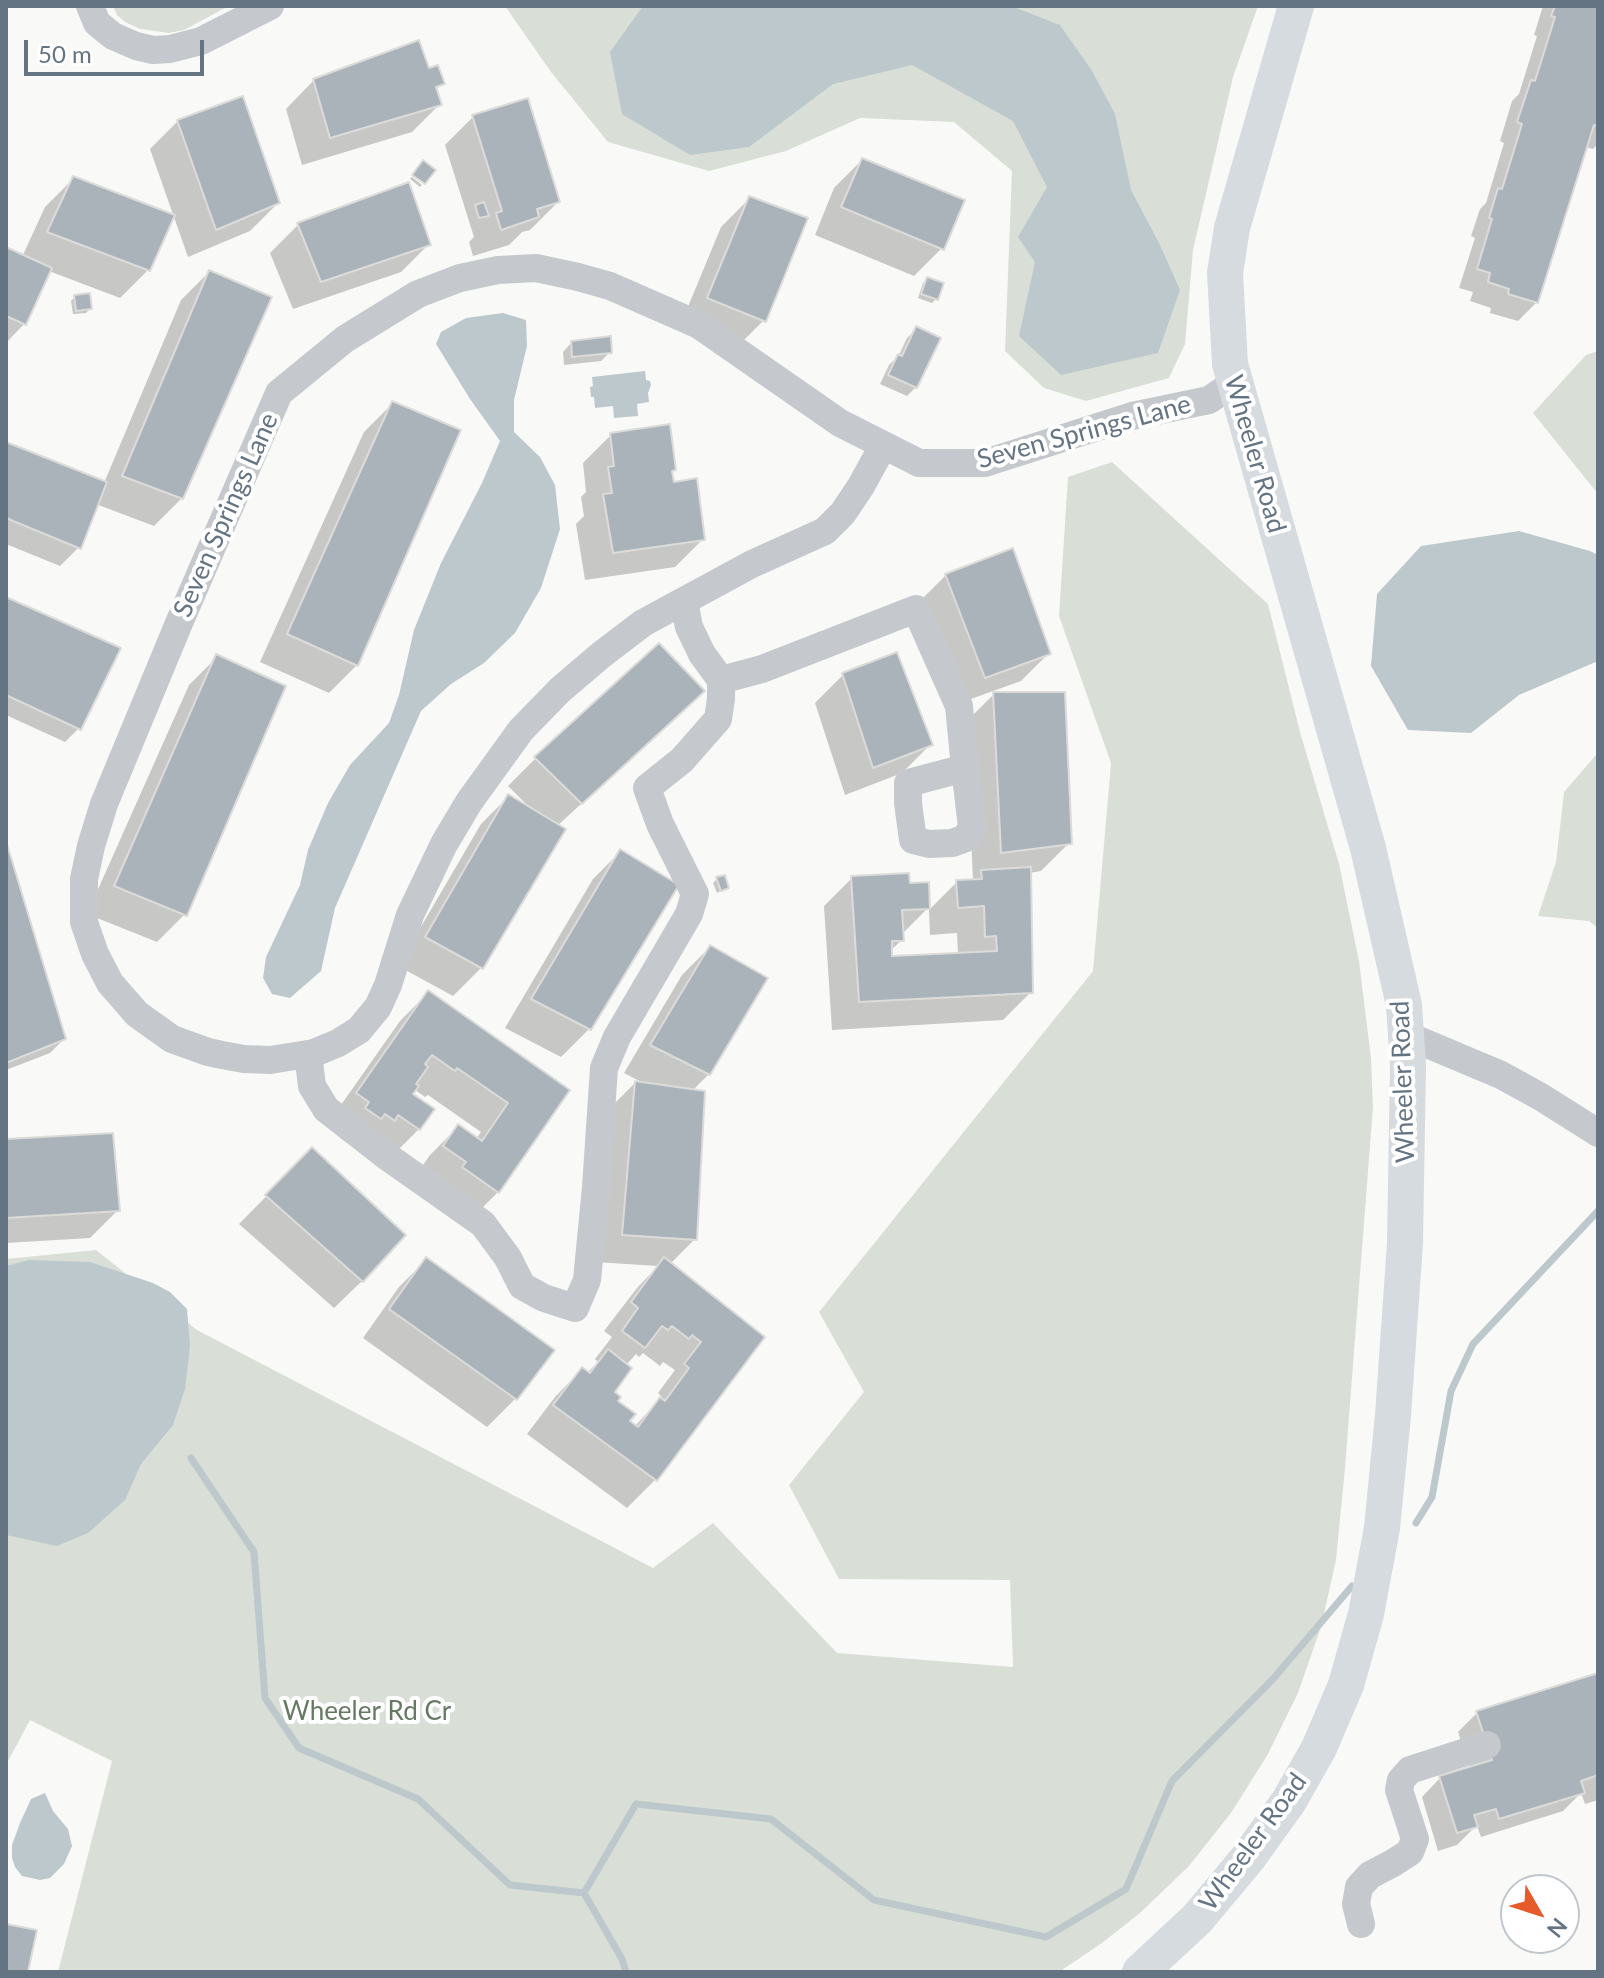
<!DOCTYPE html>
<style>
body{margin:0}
#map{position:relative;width:1604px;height:1978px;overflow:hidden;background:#f9faf7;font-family:Lato,sans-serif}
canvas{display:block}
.frame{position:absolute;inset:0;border:8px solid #647483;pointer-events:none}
.north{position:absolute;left:1500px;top:1874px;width:80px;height:80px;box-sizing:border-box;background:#fff;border:2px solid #c1c7cd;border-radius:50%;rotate:129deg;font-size:22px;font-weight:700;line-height:32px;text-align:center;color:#647483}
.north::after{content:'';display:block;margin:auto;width:28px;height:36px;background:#e75a2a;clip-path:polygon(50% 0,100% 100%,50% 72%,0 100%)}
.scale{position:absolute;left:24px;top:40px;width:180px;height:36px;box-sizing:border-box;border:4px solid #647483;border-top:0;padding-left:10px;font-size:24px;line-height:28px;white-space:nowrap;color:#647483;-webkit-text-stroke:6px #fff;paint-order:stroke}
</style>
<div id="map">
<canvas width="1604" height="1978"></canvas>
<div class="frame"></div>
<div class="north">N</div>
<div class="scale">50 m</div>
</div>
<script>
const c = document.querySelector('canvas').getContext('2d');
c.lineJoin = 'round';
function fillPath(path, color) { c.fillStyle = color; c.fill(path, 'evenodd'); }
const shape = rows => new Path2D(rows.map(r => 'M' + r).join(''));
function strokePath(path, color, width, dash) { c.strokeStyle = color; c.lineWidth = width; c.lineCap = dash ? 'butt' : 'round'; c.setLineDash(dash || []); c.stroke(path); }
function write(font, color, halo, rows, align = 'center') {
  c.font = font + ' Lato,sans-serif'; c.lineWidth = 8; c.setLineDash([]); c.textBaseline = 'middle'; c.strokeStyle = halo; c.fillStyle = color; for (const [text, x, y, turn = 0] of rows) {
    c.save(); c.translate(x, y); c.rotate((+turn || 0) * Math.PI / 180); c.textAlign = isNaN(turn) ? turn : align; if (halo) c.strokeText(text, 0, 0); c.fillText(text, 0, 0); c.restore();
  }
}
fillPath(shape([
 [113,6,229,6,184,30,169,33,140,29,125,22,117,15],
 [505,6,1258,6,1233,77,1193,250,1185,344,1169,378,1086,401,1044,388,1005,351,1012,171,954,122,860,118,786,151,709,171,608,142,551,72],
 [1598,351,1598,494,1533,413,1586,355],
 [1112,462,1268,604,1300,732,1339,864,1359,961,1371,1058,1373,1107,1345,1468,1336,1560,1321,1627,1298,1693,1268,1754,1231,1813,1189,1866,1140,1913,1102,1943,1059,1972,58,1972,112,1761,30,1720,6,1765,6,1259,96,1250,197,1330,653,1568,713,1523,837,1653,1013,1667,1010,1580,839,1579,789,1485,864,1392,819,1312,1093,971,1111,763,1059,616,1068,477],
 [1595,756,1598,756,1598,928,1589,921,1538,916,1556,862,1564,792]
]), '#d9dfd6');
fillPath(shape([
 [643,6,1011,6,1060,25,1092,71,1115,114,1131,190,1160,245,1180,290,1158,353,1061,375,1019,336,1035,262,1018,237,1047,187,1013,121,912,65,833,84,749,147,690,155,622,114,610,52],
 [503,313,526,320,527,346,514,400,514,432,540,457,555,485,560,529,541,588,515,633,484,663,451,684,421,711,335,908,321,971,290,998,272,994,263,978,266,957,300,885,308,850,328,803,350,765,389,723,399,695,414,630,441,563,482,483,500,441,470,399,436,344,441,332,466,318],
 [645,371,646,380,650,381,651,385,648,393,649,402,637,404,638,416,614,418,613,406,595,408,594,397,591,397,590,387,593,386,592,377],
 [1519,531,1590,551,1598,555,1598,661,1519,695,1471,733,1408,730,1371,666,1377,594,1421,546],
 [29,1260,90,1262,153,1283,170,1292,187,1309,190,1346,185,1389,173,1425,141,1464,125,1500,88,1533,57,1546,6,1535,6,1266],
 [45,1793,53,1811,68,1829,72,1846,64,1864,50,1878,40,1880,22,1876,15,1867,12,1858,12,1845,20,1823,31,1799]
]), '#bdc8cd');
fillPath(shape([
 [1543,6,1598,6,1598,144,1593,149,1585,147,1537,302,1518,321,1490,313,1491,308,1470,301,1473,292,1459,288,1475,238,1471,236,1480,209,1486,203,1504,143,1500,141,1512,101,1519,94,1537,36,1534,35],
 [428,71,442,84,435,91,440,104,412,132,302,165,286,109,314,80],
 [473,117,558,202,530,230,522,232,509,245,473,256,469,242,474,237,445,145],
 [178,121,278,203,250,231,188,257,150,149],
 [862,160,942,248,914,276,815,235,834,188],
 [412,177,422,185,420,187,410,179],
 [73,179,148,270,120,298,49,271,24,324,6,343,6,250,22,257,45,207],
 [749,199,764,320,736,348,680,326,721,227],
 [298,225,429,244,401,272,293,309,270,253],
 [209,272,182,498,154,526,96,504,79,547,60,566,6,544,6,445,104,483,181,300],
 [927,279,936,299,932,303,918,298,923,283],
 [75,297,90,309,86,313,73,314,71,301],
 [916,329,916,387,907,396,880,384,889,365,899,355,907,338],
 [572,342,610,352,601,361,564,365,563,352],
 [392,404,357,665,329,693,260,662,364,432],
 [611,435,674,470,670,473,672,484,703,539,675,567,585,580,576,524,584,516,581,497,586,492,583,463],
 [946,575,1049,653,1021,681,957,704,918,603],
 [6,599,79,728,65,742,6,715],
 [659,646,674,719,557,826,481,968,453,996,398,966,481,824,509,796,526,807,527,805,508,786,535,759],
 [217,657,185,914,157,942,87,914,189,685],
 [843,675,930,745,902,773,845,795,815,703],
 [994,694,1069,843,1041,871,1029,873,1031,992,1003,1020,832,1030,824,906,852,878,908,885,928,908,901,935,902,940,890,951,891,959,958,955,957,933,930,935,929,910,957,882,973,881,966,722],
 [6,848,64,1039,50,1053,6,1070],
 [621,851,589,1029,561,1057,505,1028,593,879],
 [717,879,727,887,717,893,713,883],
 [710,947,709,1074,692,1091,695,1239,670,1264,762,1338,655,1480,627,1508,527,1434,555,1397,582,1369,587,1373,598,1362,595,1359,612,1337,604,1331,637,1288,658,1266,595,1262,607,1111,635,1083,645,1084,624,1073,682,975],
 [643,1353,660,1366,663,1362,675,1370,658,1393,662,1397,634,1427,628,1422,612,1392,626,1365,636,1354,639,1357],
 [428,993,567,1090,498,1192,470,1220,416,1175,430,1155,458,1127,476,1139,481,1132,428,1095,425,1097,414,1089,411,1094,419,1129,391,1157,352,1146,339,1137,343,1131,329,1122,400,1021],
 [6,1141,118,1210,90,1238,6,1243],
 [312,1150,362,1281,334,1308,239,1224],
 [427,1259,552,1350,515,1399,487,1427,363,1338,399,1287],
 [1598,1675,1598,1800,1585,1804,1581,1793,1563,1811,1481,1837,1477,1826,1475,1827,1457,1845,1438,1851,1422,1797,1440,1778,1470,1769,1458,1732,1477,1713]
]), '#0003');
strokePath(shape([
 [191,1458,254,1552,265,1698,299,1748,418,1799,510,1885,584,1893],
 [1416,1523,1432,1497,1451,1391,1473,1344,1598,1211],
 [584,1893,636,1804,771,1819,874,1900,1046,1937,1126,1889,1172,1781,1273,1679,1352,1586],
 [584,1893,622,1959,626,1972]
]), '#bdc8cd', 7);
const building = shape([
 [1555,6,1598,6,1598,126,1594,125,1538,303,1508,294,1509,289,1488,282,1490,273,1477,269,1492,219,1489,218,1498,188,1502,189,1522,124,1517,122,1531,80,1535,81,1555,17,1551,16,1555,6],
 [419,40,429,68,438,65,445,84,436,87,442,105,330,138,313,79,419,40],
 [243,96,280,203,216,230,177,120,243,96],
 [528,98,560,202,537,209,539,217,501,230,496,213,502,211,472,115,528,98],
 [862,158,965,200,944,250,841,207,862,158],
 [423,160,436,170,425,184,412,175,423,160],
 [73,176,175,215,150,271,47,232,73,176],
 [409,182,431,245,321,282,297,223,409,182],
 [749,196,808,218,766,322,707,298,749,196],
 [484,202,489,216,479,218,475,205,484,202],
 [6,247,52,268,26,325,6,316,6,247],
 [209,270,272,297,183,499,122,476,209,270],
 [927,277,944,283,938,300,921,294,927,277],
 [90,293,92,309,76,311,74,295,90,293],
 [916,326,941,338,917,388,888,375,898,354,902,356,916,326],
 [611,336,612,353,572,357,571,341,611,336],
 [392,401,461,430,358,666,287,634,392,401],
 [670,424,676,470,672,471,674,482,697,478,705,540,613,553,603,494,612,493,608,467,614,466,610,433,670,424],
 [6,442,107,482,81,549,6,518,6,442],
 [1013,548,1051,654,985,678,945,574,1013,548],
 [6,597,121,648,81,730,6,695,6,597],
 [659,643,705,691,582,804,534,757,659,643],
 [897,652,933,745,873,768,842,673,897,652],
 [216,654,286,686,187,916,114,886,216,654],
 [993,692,1065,692,1072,844,1001,853,993,692],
 [508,794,566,829,483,969,425,937,508,794],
 [6,841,66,1039,6,1063,6,841],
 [620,849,679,885,591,1030,531,999,620,849],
 [1031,867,1033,993,859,1002,851,876,909,873,910,883,929,882,930,909,902,910,904,941,892,941,892,956,997,951,996,936,985,937,984,906,958,908,956,880,982,879,981,870,1031,867],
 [725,875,729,888,721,891,716,877,725,875],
 [710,945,768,978,710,1075,650,1045,710,945],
 [428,990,570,1090,499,1193,462,1167,466,1162,443,1146,458,1124,482,1141,508,1103,457,1068,455,1071,432,1055,425,1064,428,1067,416,1084,419,1086,413,1094,435,1109,420,1130,398,1115,395,1121,385,1114,381,1119,365,1108,369,1102,356,1093,428,990],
 [635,1081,705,1091,697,1240,622,1235,635,1081],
 [113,1133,120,1211,6,1218,6,1139,113,1133],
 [312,1147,406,1235,363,1282,265,1195,312,1147],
 [426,1257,555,1350,517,1400,389,1309,426,1257],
 [664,1257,765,1337,657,1481,553,1405,582,1367,590,1373,608,1349,632,1368,615,1392,621,1397,618,1401,636,1414,630,1421,638,1427,660,1397,665,1401,689,1368,684,1364,701,1342,692,1335,689,1339,672,1326,668,1330,662,1326,645,1348,622,1331,638,1308,631,1302,664,1257],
 [1598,1673,1598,1775,1581,1781,1585,1793,1499,1819,1496,1809,1474,1815,1478,1827,1457,1833,1439,1776,1492,1760,1476,1711,1598,1673],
 [6,1924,37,1930,28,1972,6,1972,6,1924]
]);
fillPath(building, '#abb3ba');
strokePath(building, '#dbdbd9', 2);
strokePath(shape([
 [90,6,97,23,113,36,136,46,153,50,170,49,201,41,270,6],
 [883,446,861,486,843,513,825,531,752,564,643,623,601,655,560,690,521,730,469,802,444,844,410,915,388,985,378,1007,359,1030,338,1043,314,1053,270,1060,244,1059,222,1055,208,1052,172,1039,137,1014,110,983,95,954,84,922,84,879,91,846,104,804,179,623,279,393,345,339,418,294,460,278,498,270,536,268,578,277,610,286,699,325,840,423,919,463,985,463,1132,416,1209,400,1234,383],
 [684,601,689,627,702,654,721,680,762,669,916,609,959,706,965,768,972,827,966,838,952,843,929,844,913,840,908,803,908,783,965,768],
 [1406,1035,1501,1075,1541,1097,1598,1133],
 [308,1054,312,1086,326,1109,385,1155,483,1224,508,1258,522,1286,544,1298,575,1308,587,1280,596,1187,604,1068,617,1037,689,914,695,894,660,824,647,788,682,760,718,719,721,699,721,680],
 [1361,1924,1356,1904,1359,1887,1370,1875,1393,1863,1410,1852,1415,1839,1399,1790,1401,1780,1410,1770,1487,1745]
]), '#c5c9cd', 28);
strokePath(shape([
 [1140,1972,1197,1919,1248,1858,1289,1801,1319,1748,1346,1685,1366,1614,1382,1528,1393,1415,1405,1243,1408,1065,1404,1005,1368,848,1230,364,1225,273,1232,228,1296,6]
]), '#d6dbdf', 36);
write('26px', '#647483', '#fff', [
 ["Seven Springs Lane",1084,432,-15],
 ["Wheeler Road",1255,454,74],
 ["Seven Springs Lane",226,515,-66],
 ["Wheeler Road",1403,1082,-92],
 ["Wheeler Road",1253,1842,-54]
]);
write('26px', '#667a63', '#fff', [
 ["Wheeler Rd Cr",367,1712]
]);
</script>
